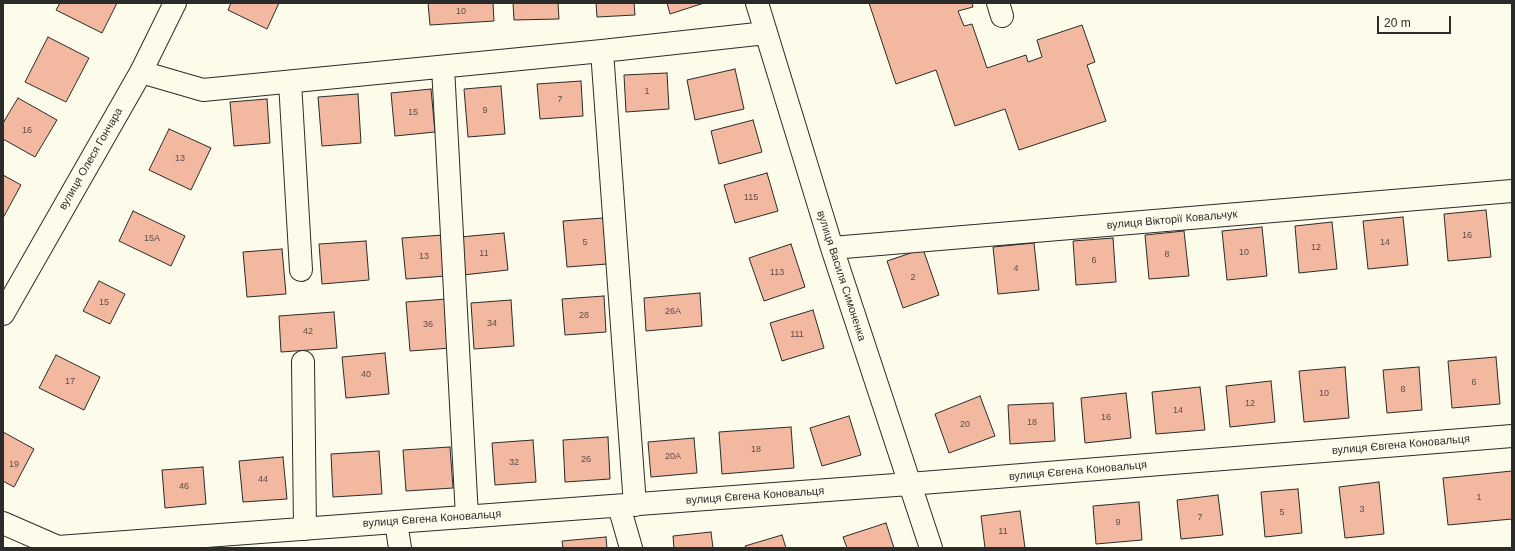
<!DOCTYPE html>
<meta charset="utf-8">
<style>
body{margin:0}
#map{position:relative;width:1515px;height:551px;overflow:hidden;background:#fdfbea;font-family:Arial,sans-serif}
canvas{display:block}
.frame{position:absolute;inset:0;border:4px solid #2b2b2b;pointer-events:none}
.scale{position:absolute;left:1377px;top:16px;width:74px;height:18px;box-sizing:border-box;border:2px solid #2b2b2b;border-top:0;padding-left:5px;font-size:12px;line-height:14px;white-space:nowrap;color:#2b2b2b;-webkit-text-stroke:3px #fdfbea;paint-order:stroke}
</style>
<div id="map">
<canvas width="1515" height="551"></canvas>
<div class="frame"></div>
<div class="scale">20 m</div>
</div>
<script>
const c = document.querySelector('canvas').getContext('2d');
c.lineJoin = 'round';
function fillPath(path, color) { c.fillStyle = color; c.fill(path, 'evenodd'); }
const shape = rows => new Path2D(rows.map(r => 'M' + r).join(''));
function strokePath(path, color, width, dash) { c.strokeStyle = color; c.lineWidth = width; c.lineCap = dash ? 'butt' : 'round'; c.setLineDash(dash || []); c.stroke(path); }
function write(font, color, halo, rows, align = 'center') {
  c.font = font + ' Arial,sans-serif'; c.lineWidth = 3; c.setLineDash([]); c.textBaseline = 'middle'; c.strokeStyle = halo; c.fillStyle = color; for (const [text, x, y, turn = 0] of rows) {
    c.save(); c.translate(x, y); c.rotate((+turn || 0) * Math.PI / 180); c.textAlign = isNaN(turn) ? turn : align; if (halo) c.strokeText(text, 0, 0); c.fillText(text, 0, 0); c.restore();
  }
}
const building = shape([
 [60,3,117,3,102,33,56,10,60,3],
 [231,3,279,3,267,29,228,10,231,3],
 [428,3,493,3,494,21,430,25,428,3],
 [513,3,558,3,559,19,514,20,513,3],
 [596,3,634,3,635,15,597,17,596,3],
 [667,3,704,3,670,14,667,3],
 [869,3,972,3,973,7,958,11,964,26,972,24,987,68,1026,55,1028,62,1042,57,1037,40,1082,25,1095,62,1087,65,1106,121,1019,150,1005,109,955,126,936,70,896,84,869,3],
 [48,37,89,58,66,102,25,82,48,37],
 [735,69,744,109,695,120,687,80,735,69],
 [667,73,669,109,626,112,624,75,667,73],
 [581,81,583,116,540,119,537,84,581,81],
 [501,86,505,134,468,137,464,89,501,86],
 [431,89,435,132,395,136,391,93,431,89],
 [358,94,361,143,322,146,318,97,358,94],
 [18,98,57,120,35,157,3,139,3,123,18,98],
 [267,99,270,143,234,146,230,102,267,99],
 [753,120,762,152,719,164,711,131,753,120],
 [169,129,211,148,191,190,149,170,169,129],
 [767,173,778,211,735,223,724,185,767,173],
 [3,175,21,185,3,218,3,175],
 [1486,210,1491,257,1448,261,1444,214,1486,210],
 [133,211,185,236,171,266,119,241,133,211],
 [1403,217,1408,265,1368,269,1363,221,1403,217],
 [603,218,607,264,567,267,563,221,603,218],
 [1332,222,1337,269,1299,273,1295,226,1332,222],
 [1262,227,1267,276,1227,280,1222,231,1262,227],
 [1184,231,1189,276,1149,279,1145,235,1184,231],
 [504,233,508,270,463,275,460,237,504,233],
 [443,235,446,276,406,279,402,238,443,235],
 [1113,238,1116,282,1076,285,1073,241,1113,238],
 [366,241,369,280,322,284,319,244,366,241],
 [1034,243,1039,290,998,294,993,247,1034,243],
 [791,244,805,287,764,301,749,258,791,244],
 [282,249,286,294,247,297,243,252,282,249],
 [923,249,939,295,903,308,887,261,923,249],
 [99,281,125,294,110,324,83,311,99,281],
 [700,293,702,326,646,331,644,298,700,293],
 [604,296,606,332,565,335,562,299,604,296],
 [447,299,451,348,410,351,406,302,447,299],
 [511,300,514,346,474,349,471,303,511,300],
 [813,310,824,348,782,361,770,323,813,310],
 [334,312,337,348,281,352,279,316,334,312],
 [385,353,389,394,346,398,342,357,385,353],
 [56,355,100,377,84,410,39,388,56,355],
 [1496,357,1500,404,1452,408,1448,361,1496,357],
 [1345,367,1349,418,1304,422,1299,371,1345,367],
 [1419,367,1422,410,1387,413,1383,370,1419,367],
 [1271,381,1275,422,1230,427,1226,386,1271,381],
 [1200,387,1205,430,1156,434,1152,392,1200,387],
 [1126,393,1131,438,1085,443,1081,398,1126,393],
 [980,396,995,436,949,453,935,414,980,396],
 [1053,403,1055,441,1010,444,1008,405,1053,403],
 [849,416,861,455,822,466,810,428,849,416],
 [791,427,794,468,722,474,719,432,791,427],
 [3,432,34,449,14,487,3,481,3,432],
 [608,437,610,479,565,482,563,440,608,437],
 [694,438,697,473,651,477,648,442,694,438],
 [533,440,536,482,495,485,492,443,533,440],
 [450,447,453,488,406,491,403,450,450,447],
 [379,451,382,494,333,497,331,454,379,451],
 [283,457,287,499,243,502,239,461,283,457],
 [203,467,206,504,165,508,162,470,203,467],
 [1512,471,1512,519,1448,525,1443,478,1512,471],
 [1379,482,1384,534,1345,538,1339,487,1379,482],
 [1298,489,1302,533,1265,537,1261,492,1298,489],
 [1218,495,1223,535,1181,539,1177,500,1218,495],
 [1139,502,1142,540,1096,544,1093,506,1139,502],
 [1020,511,1025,548,985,548,981,516,1020,511],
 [886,523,894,548,847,548,843,537,886,523],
 [711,532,713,548,674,548,673,536,711,532],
 [782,535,786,548,746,548,745,546,782,535],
 [606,537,607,548,563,548,562,541,606,537]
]);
fillPath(building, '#f2b8a0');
strokePath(building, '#2b2b2b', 1);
const minor = shape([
 [757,3,832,248,931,548],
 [998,3,1002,16],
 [602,51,635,505],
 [443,67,467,517],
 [141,72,203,90,602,51,766,33],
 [290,82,301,270],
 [832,248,1512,191],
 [3,314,141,72,175,3],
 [303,362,305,529],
 [619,506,631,548],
 [396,522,400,548],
 [3,523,58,547,909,484,1512,436]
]);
strokePath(minor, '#2b2b2b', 24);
strokePath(minor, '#fdfbea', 22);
write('9px', '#5d4e48', null, [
 ["10",461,12],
 ["1",647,92],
 ["7",560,100],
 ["9",485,111],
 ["15",413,113],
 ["16",27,131],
 ["13",180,159],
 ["115",751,198],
 ["16",1467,236],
 ["15А",152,239],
 ["5",585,243],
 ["14",1385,243],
 ["12",1316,248],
 ["10",1244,253],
 ["11",484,254],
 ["8",1167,255],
 ["13",424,257],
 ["6",1094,261],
 ["4",1016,269],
 ["113",777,273],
 ["2",913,278],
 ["15",104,303],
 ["26А",673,312],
 ["28",584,316],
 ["34",492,324],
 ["36",428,325],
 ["42",308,332],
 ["111",797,335],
 ["40",366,375],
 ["17",70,382],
 ["6",1474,383],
 ["8",1403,390],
 ["10",1324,394],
 ["12",1250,404],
 ["14",1178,411],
 ["16",1106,418],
 ["18",1032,423],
 ["20",965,425],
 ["18",756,450],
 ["20А",673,457],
 ["26",586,460],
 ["32",514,463],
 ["19",14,465],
 ["44",263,480],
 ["46",184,487],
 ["1",1479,498],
 ["3",1362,510],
 ["5",1282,513],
 ["7",1200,518],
 ["9",1118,523],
 ["11",1003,532]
]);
write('11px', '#2b2b2b', '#fdfbea', [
 ["вулиця Олеся Гончара",91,159,-60],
 ["вулиця Вікторії Ковальчук",1172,220,-5],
 ["вулиця Василя Симоненка",841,276,72],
 ["вулиця Євгена Коновальця",1401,445,-5],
 ["вулиця Євгена Коновальця",1078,471,-5],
 ["вулиця Євгена Коновальця",755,496,-4],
 ["вулиця Євгена Коновальця",432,519,-4]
]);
</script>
